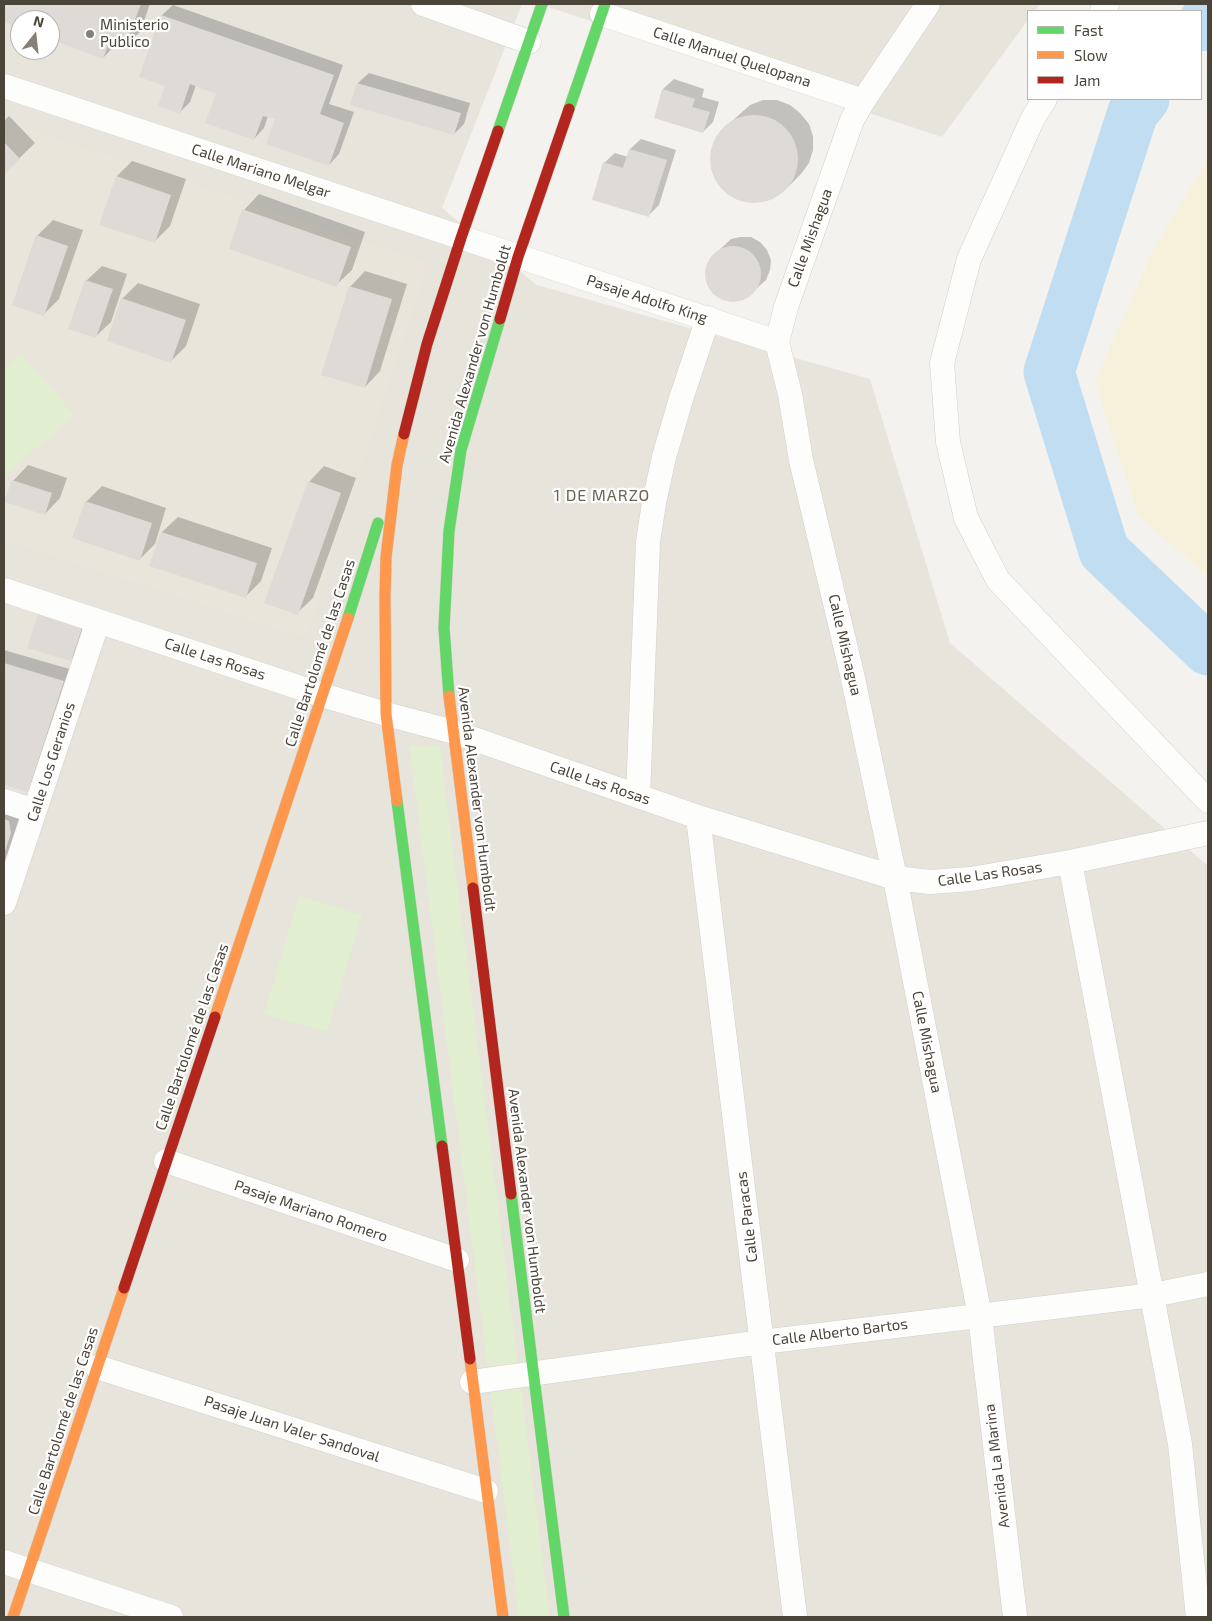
<!DOCTYPE html>
<meta charset="utf-8">
<style>
body{margin:0}
#map{position:relative;width:1212px;height:1621px;overflow:hidden;background:#f4f2ee;font-family:"Exo 2",sans-serif}
canvas{display:block}
.frame{position:absolute;inset:0;border:5px solid #4b4439;pointer-events:none}
.legend{position:absolute;left:1027px;top:10px;width:175px;height:90px;box-sizing:border-box;background:#fff;border:1px solid #b7b4b0;margin:0;padding:6px 9px;list-style:none;font-size:15px;color:#4b4439}
.legend li{display:flex;align-items:center;gap:10px;height:25px}
.legend b{width:25px;border:1px solid #b7b4b0}
.north{position:absolute;left:10px;top:10px;width:50px;height:50px;box-sizing:border-box;background:#fff;border:1px solid #b7b4b0;border-radius:50%;rotate:16deg;font-size:14px;font-weight:700;line-height:20px;text-align:center;color:#4b4439}
.north::after{content:'';display:block;margin:auto;width:18px;height:22px;background:#868178;clip-path:polygon(50% 0,100% 100%,50% 72%,0 100%)}
</style>
<div id="map">
<canvas width="1212" height="1621"></canvas>
<div class="frame"></div>
<ul class="legend">
<li><b style="height:6px;background:#63d668"></b>Fast</li>
<li><b style="height:6px;background:#ff974d"></b>Slow</li>
<li><b style="height:6px;background:#b3261e"></b>Jam</li>
</ul>
<div class="north">N</div>
</div>
<script>
const c = document.querySelector('canvas').getContext('2d');
c.lineJoin = 'round';
function fillPath(path, color) { c.fillStyle = color; c.fill(path, 'evenodd'); }
const shape = rows => new Path2D(rows.map(r => 'M' + r).join(''));
function strokePath(path, color, width, dash) { c.strokeStyle = color; c.lineWidth = width; c.lineCap = dash ? 'butt' : 'round'; c.setLineDash(dash || []); c.stroke(path); }
function write(font, color, halo, rows, align = 'center') {
  c.font = font + ' "Exo 2",sans-serif'; c.lineWidth = 4.5; c.setLineDash([]); c.textBaseline = 'middle'; c.strokeStyle = halo; c.fillStyle = color; for (const [text, x, y, turn = 0] of rows) {
    c.save(); c.translate(x, y); c.rotate((+turn || 0) * Math.PI / 180); c.textAlign = isNaN(turn) ? turn : align; if (halo) c.strokeText(text, 0, 0); c.fillText(text, 0, 0); c.restore();
  }
}
fillPath(shape([
 [4,4,522,4,442,208,537,285,870,379,950,643,1208,866,1208,1617,4,1617],
 [20,20,50,20,50,50,20,50],
 [539,4,1040,4,1035,11,1028,11,1028,20,942,137]
]), '#e7e4dc');
fillPath(shape([
 [4,121,428,263,306,638,4,540]
]), '#eae5da');
fillPath(shape([
 [21,354,74,415,4,476,4,368],
 [409,745,440,746,550,1617,519,1617],
 [299,896,362,915,327,1032,264,1014]
]), '#e1eecf');
fillPath(shape([
 [1208,159,1208,576,1139,516,1095,382,1154,249]
]), '#f7f0da');
fillPath(shape([
 [4,4,150,4,140,32,124,47,116,44,103,58,50,38,50,20,20,20,20,27,4,20],
 [173,5,343,65,329,104,354,112,339,154,329,165,276,118,268,116,264,128,254,139,217,93,196,85,190,102,180,112,166,85,141,76,162,15],
 [369,73,470,103,464,124,454,134,352,104,358,83],
 [674,79,704,89,702,97,719,102,713,122,703,132,655,117,663,89],
 [763,100,777,100,790,105,800,113,809,124,813,136,813,150,809,163,801,174,785,190,774,197,761,201,748,202,735,198,724,190,716,179,711,167,711,153,715,140,723,129,750,105],
 [9,116,35,143,4,173,4,121],
 [641,139,676,150,659,205,648,216,604,163,615,153,628,157,630,149],
 [132,161,186,179,170,226,154,242,117,176],
 [259,194,365,232,352,270,336,285,244,210],
 [53,220,83,230,59,299,44,314,37,236],
 [740,237,751,237,760,242,767,250,771,260,770,270,766,280,746,298,735,301,723,300,713,293,707,284,706,272,708,263,713,256,731,239],
 [102,266,127,274,111,322,95,337,86,281],
 [365,271,407,284,380,371,365,387,350,287],
 [138,283,200,304,186,346,171,361,122,299],
 [28,465,67,478,60,498,45,514,13,481],
 [324,466,356,478,313,598,297,613,309,482],
 [102,486,166,508,155,544,139,560,86,502],
 [178,517,272,548,261,581,246,596,151,566,162,532],
 [94,612,81,649,70,660,29,647],
 [4,650,73,670,38,780,27,790,4,783],
 [4,806,19,811,21,822,4,873]
]), '#0003');
strokePath(shape([
 [1201,26,1208,16],
 [1144,99,1133,112,1049,372,1104,551,1208,650]
]), '#c0ddf1', 51);
fillPath(shape([
 [4,4,141,4,124,49,109,43,103,59,50,39,50,20,20,20,20,28,4,22],
 [161,15,334,75,320,114,344,123,329,166,266,144,275,119,263,116,254,140,205,123,216,94,190,84,180,114,158,106,165,86,139,77],
 [357,83,461,113,454,135,350,105],
 [662,89,695,99,692,107,710,112,703,133,654,118],
 '710 159a44 44 0 1 1 88 0a44 44 0 1 1-88 0Z',
 [4,142,20,159,4,174],
 [629,149,667,160,649,217,592,200,603,162,623,168],
 [116,176,171,195,155,243,99,225],
 [242,209,351,247,337,287,229,249],
 [36,235,68,246,44,316,12,305],
 '705 274a28 28 0 1 1 56 0a28 28 0 1 1-56 0Z',
 [85,280,113,289,96,338,68,329],
 [349,286,392,299,365,388,321,375],
 [121,298,186,320,171,363,107,341],
 [12,480,52,493,45,515,4,502],
 [308,481,341,493,298,615,264,603],
 [85,501,152,523,140,561,72,538],
 [161,532,257,563,246,598,149,566],
 [40,608,84,622,71,661,27,648],
 [4,663,64,681,28,792,4,785],
 [4,819,9,821,11,833,4,854]
]), '#dedbd6');
const street = shape([
 [423,4,529,42],
 [928,4,863,101,852,120,786,307,777,342,790,394,801,460,852,674,895,878,980,1316,1015,1617],
 [1102,11,1107,4],
 [602,14,863,101],
 [4,86,777,342],
 [1045,99,1033,118,969,259,942,363,948,442,966,518,998,580,1208,801],
 [4,590,322,695,386,714,454,732,698,817,895,878,930,882,971,879,1070,862,1208,833],
 [638,796,648,542,654,503,664,457,681,399,708,318],
 [4,801,34,811],
 [698,817,795,1617],
 [1070,862,1180,1444,1198,1617],
 [4,903,98,621],
 [166,1161,457,1260],
 [97,1367,486,1491],
 [472,1382,762,1342,1153,1295,1208,1284],
 [4,1562,171,1617]
]);
const fast = shape([
 [569,109,605,4],
 [498,131,542,4],
 [348,618,378,523],
 [449,696,444,628,449,531,461,450,500,319],
 [397,801,442,1146],
 [511,1194,564,1617]
]);
const slow = shape([
 [449,696,473,888],
 [397,801,386,714,385,597,386,557,397,465,404,434],
 [215,1017,348,618],
 [470,1359,503,1617],
 [13,1617,124,1288]
]);
const jam = shape([
 [500,319,518,257,569,109],
 [404,434,427,344,461,238,498,131],
 [473,888,511,1194],
 [442,1146,470,1359],
 [124,1288,215,1017]
]);
strokePath(street, '#d2d0cb', 25);
strokePath(fast, '#d3cfc5', 12);
strokePath(slow, '#d3cfc5', 12);
strokePath(jam, '#d3cfc5', 12);
strokePath(street, '#fdfdfc', 24);
strokePath(fast, '#63d668', 11);
strokePath(slow, '#ff974d', 11);
strokePath(jam, '#b3261e', 11);
for (const [x, y, r, color] of [
 [90,34,5,"#868178"]
]) { const dot = new Path2D(); dot.arc(x, y, r, 0, 2 * Math.PI); c.fillStyle = color; c.fill(dot); strokePath(dot, '#fff', 2); }
write('15px', '#4b4439', '#fff', [
 ["Ministerio",100,25],
 ["Publico",100,42]
], 'left');
write('15px', '#4b4439', '#fff', [
 ["Calle Manuel Quelopana",732,57,18],
 ["Calle Mariano Melgar",261,171,18],
 ["Calle Mishagua",810,238,-70],
 ["Pasaje Adolfo King",647,299,18],
 ["Avenida Alexander von Humboldt",475,354,-74],
 ["Calle Mishagua",845,645,77],
 ["Calle Bartolomé de las Casas",320,653,-72],
 ["Calle Las Rosas",215,659,18],
 ["Calle Los Geranios",51,762,-72],
 ["Calle Las Rosas",600,783,19],
 ["Avenida Alexander von Humboldt",477,799,83],
 ["Calle Las Rosas",990,874,-8],
 ["Calle Bartolomé de las Casas",192,1037,-71],
 ["Calle Mishagua",927,1042,79],
 ["Avenida Alexander von Humboldt",527,1201,83],
 ["Pasaje Mariano Romero",311,1211,19],
 ["Calle Paracas",747,1217,-97],
 ["Calle Alberto Bartos",840,1332,-7],
 ["Calle Bartolomé de las Casas",63,1421,-72],
 ["Pasaje Juan Valer Sandoval",292,1429,18],
 ["Avenida La Marina",997,1466,-97]
]);
c.letterSpacing = '1px';
write('16px', '#6e6250', '#fff', [
 ["1 DE MARZO",602,496]
]);
c.letterSpacing = '0px';
</script>
